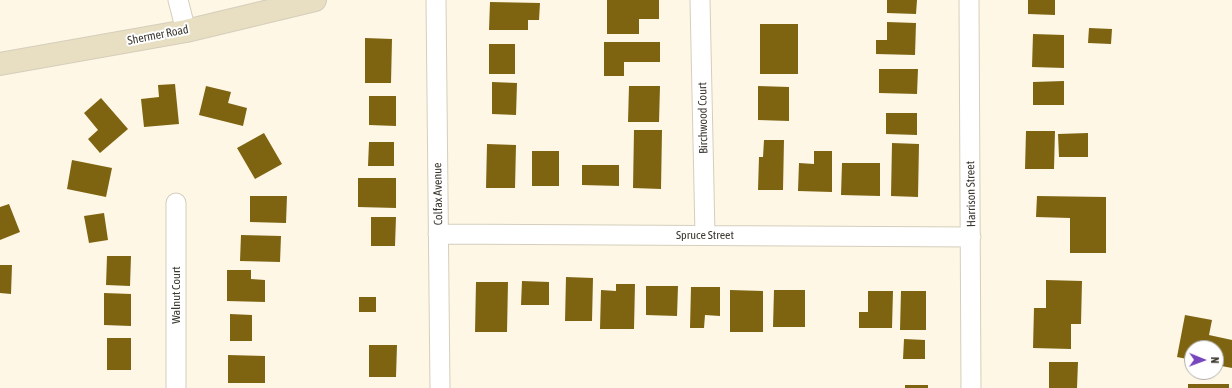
<!DOCTYPE html>
<style>
body{margin:0}
#map{position:relative;width:1232px;height:388px;overflow:hidden;background:#fef7e5;font-family:"Asap Condensed",sans-serif}
canvas{display:block}
.north{position:absolute;left:1184px;top:340px;width:40px;height:40px;box-sizing:border-box;background:#fff;border:1px solid #b1afad;border-radius:50%;rotate:91deg;font-size:11px;font-weight:700;line-height:16px;text-align:center;color:#3b3831}
.north::after{content:'';display:block;margin:auto;width:14px;height:18px;background:#7746bd;clip-path:polygon(50% 0,100% 100%,50% 72%,0 100%)}
</style>
<div id="map">
<canvas width="1232" height="388"></canvas>
<div class="north">N</div>
</div>
<script>
const c = document.querySelector('canvas').getContext('2d');
c.lineJoin = 'round';
function fillPath(path, color) { c.fillStyle = color; c.fill(path, 'evenodd'); }
const shape = rows => new Path2D(rows.map(r => 'M' + r).join(''));
function strokePath(path, color, width, dash) { c.strokeStyle = color; c.lineWidth = width; c.lineCap = dash ? 'butt' : 'round'; c.setLineDash(dash || []); c.stroke(path); }
function write(font, color, halo, rows, align = 'center') {
  c.font = font + ' "Asap Condensed",sans-serif'; c.lineWidth = 4; c.setLineDash([]); c.textBaseline = 'middle'; c.strokeStyle = halo; c.fillStyle = color; for (const [text, x, y, turn = 0] of rows) {
    c.save(); c.translate(x, y); c.rotate((+turn || 0) * Math.PI / 180); c.textAlign = isNaN(turn) ? turn : align; if (halo) c.strokeText(text, 0, 0); c.fillText(text, 0, 0); c.restore();
  }
}
fillPath(shape([
 [607,0,659,0,659,19,639,19,639,34,607,34],
 [887,0,917,0,916,14,887,13],
 [1028,0,1055,0,1055,15,1028,14],
 [490,2,540,3,539,20,528,20,528,30,489,30],
 [887,22,916,23,915,55,876,54,876,40,887,40],
 [760,24,798,24,798,74,760,74],
 [1089,28,1112,29,1111,44,1088,43],
 [1033,34,1064,35,1064,68,1032,67],
 [365,38,392,39,391,83,365,83],
 [604,42,660,42,660,62,624,62,624,76,604,76],
 [489,44,515,44,515,74,489,74],
 [879,69,918,69,917,94,879,93],
 [1064,81,1064,105,1033,105,1033,82],
 [492,82,517,83,516,115,492,114],
 [175,84,179,124,144,127,141,99,159,97,158,85],
 [206,86,231,92,228,103,247,108,243,126,199,115],
 [629,86,660,86,659,122,628,122],
 [758,86,789,87,789,121,758,120],
 [369,96,396,96,396,126,369,125],
 [101,98,128,129,100,153,88,139,98,130,84,113],
 [886,113,917,113,917,135,886,134],
 [634,130,662,130,661,189,633,188],
 [1026,131,1055,131,1054,169,1025,169],
 [264,133,282,164,255,179,237,148],
 [1088,133,1088,157,1059,157,1058,134],
 [764,140,784,140,783,190,758,190,759,157,763,157],
 [369,142,394,142,394,166,368,166],
 [892,143,919,144,918,197,891,196],
 [487,144,516,145,515,188,486,188],
 [532,151,559,151,559,186,532,186],
 [814,151,832,151,832,192,798,191,799,163,814,164],
 [72,160,112,168,106,197,67,189],
 [842,163,880,163,880,196,841,195],
 [582,165,619,165,619,186,582,185],
 [358,178,396,178,396,208,358,207],
 [250,196,287,196,286,223,250,222],
 [1037,196,1106,197,1106,253,1070,253,1070,218,1036,217],
 [9,204,20,232,0,240,0,207],
 [104,213,108,240,89,243,84,216],
 [371,217,396,217,395,246,371,246],
 [241,235,281,236,280,262,240,261],
 [107,256,131,256,130,286,106,285],
 [0,265,12,265,11,294,0,293],
 [227,270,251,270,251,279,265,280,265,302,227,301],
 [566,277,593,278,592,321,565,321],
 [1046,280,1082,281,1081,324,1071,324,1071,349,1033,348,1034,308,1046,308],
 [522,281,549,282,549,305,521,305],
 [476,282,508,282,507,332,475,332],
 [616,284,635,284,634,329,600,329,601,290,616,291],
 [646,286,678,286,677,316,646,315],
 [691,287,720,287,720,316,705,315,704,328,690,328],
 [730,290,763,291,763,332,730,332],
 [774,290,805,290,805,327,773,327],
 [868,291,893,291,892,328,859,328,859,312,868,312],
 [901,291,926,291,926,330,900,330],
 [104,293,131,294,131,326,104,325],
 [359,297,376,297,376,312,359,312],
 [230,314,252,315,252,341,230,341],
 [1185,315,1212,320,1209,335,1232,340,1232,368,1216,365,1216,348,1192,348,1192,360,1177,357],
 [107,338,131,338,131,370,107,370],
 [904,339,925,340,925,359,903,359],
 [369,345,397,345,396,377,369,377],
 [228,355,265,356,265,383,228,383],
 [1049,362,1078,362,1077,388,1049,388],
 [1188,384,1229,384,1229,388,1188,388],
 [905,385,928,385,928,388,905,388]
]), '#7e6411');
const street = shape([
 [178,0,186,31],
 [436,0,440,388],
 [700,0,705,235],
 [969,0,971,388],
 [176,203,176,388],
 [438,234,971,237]
]);
const secondary = shape([
 [0,64,186,31,315,0]
]);
strokePath(street, '#d5cebc', 21);
strokePath(secondary, '#d5cebc', 24);
strokePath(street, '#fff', 19);
strokePath(secondary, '#e8dec2', 22);
write('12px', '#3b3831', '#fff', [
 ["Shermer Road",158,35,-11],
 ["Birchwood Court",703,118,-91],
 ["Colfax Avenue",438,194,-91],
 ["Harrison Street",971,194,-91],
 ["Spruce Street",705,235],
 ["Walnut Court",176,295,-90]
]);
</script>
